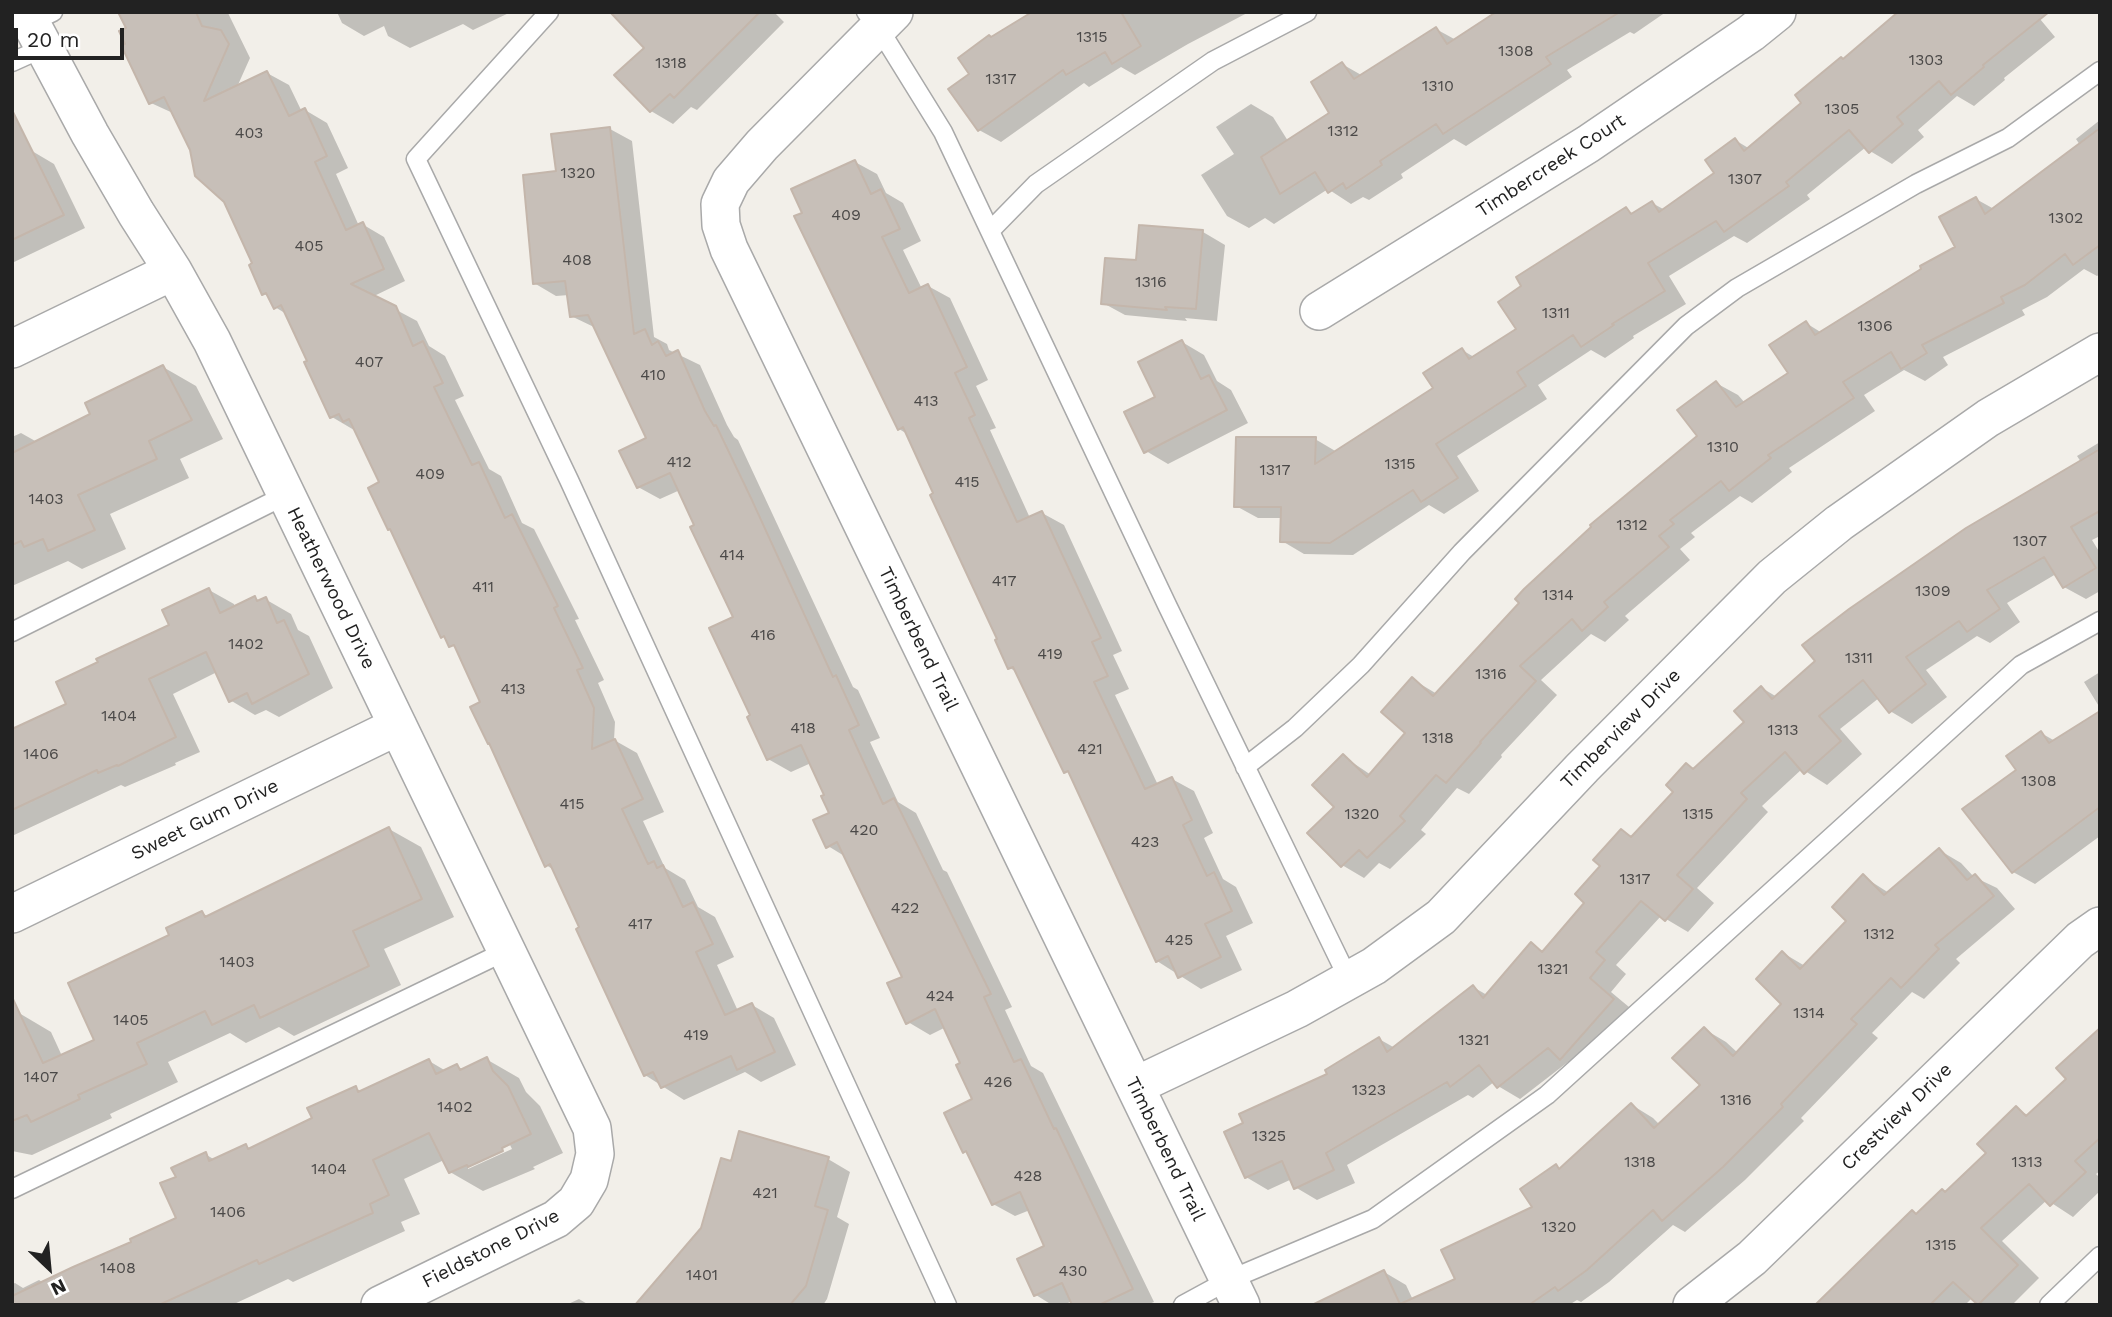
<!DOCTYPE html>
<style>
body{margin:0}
#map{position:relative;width:2112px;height:1317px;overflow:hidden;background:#f2efe9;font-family:"Work Sans",sans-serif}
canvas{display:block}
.frame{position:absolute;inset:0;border:14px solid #222;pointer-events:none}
.north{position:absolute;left:14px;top:1233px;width:70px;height:70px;-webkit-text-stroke:5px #fff;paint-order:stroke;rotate:154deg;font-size:19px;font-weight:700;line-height:28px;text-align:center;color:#222}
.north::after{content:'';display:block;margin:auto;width:24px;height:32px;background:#222;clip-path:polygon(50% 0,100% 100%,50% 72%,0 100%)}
.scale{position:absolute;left:14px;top:28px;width:110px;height:32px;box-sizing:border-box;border:4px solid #222;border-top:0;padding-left:9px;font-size:21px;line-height:24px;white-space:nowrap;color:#222;-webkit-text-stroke:5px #fff;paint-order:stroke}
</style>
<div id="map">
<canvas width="2112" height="1317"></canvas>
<div class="frame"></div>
<div class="north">N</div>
<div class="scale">20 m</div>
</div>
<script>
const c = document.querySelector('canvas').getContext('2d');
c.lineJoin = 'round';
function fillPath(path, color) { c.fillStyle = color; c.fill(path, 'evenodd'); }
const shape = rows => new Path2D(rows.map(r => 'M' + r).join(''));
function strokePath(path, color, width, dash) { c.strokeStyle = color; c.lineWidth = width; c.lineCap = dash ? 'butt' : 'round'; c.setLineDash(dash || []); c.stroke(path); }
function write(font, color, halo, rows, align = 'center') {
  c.font = font + ' "Work Sans",sans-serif'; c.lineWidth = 7; c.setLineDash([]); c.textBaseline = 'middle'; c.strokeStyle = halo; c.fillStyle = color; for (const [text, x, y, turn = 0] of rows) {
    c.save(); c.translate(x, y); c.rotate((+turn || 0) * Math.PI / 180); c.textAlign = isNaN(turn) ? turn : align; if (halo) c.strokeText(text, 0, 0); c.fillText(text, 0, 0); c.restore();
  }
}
fillPath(shape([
 [120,12,230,12,228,13,250,58,237,87,267,73,289,85,302,112,305,110,327,123,348,168,336,174,359,226,362,224,384,237,405,281,372,297,417,321,429,346,445,356,464,396,455,400,489,469,501,476,522,523,534,529,579,619,575,620,604,680,598,683,615,722,614,740,637,753,664,812,643,821,665,868,685,880,698,907,715,917,734,957,717,965,738,1011,752,1005,774,1018,796,1065,761,1082,745,1072,684,1100,645,1075,554,870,546,865,482,703,458,650,442,636,393,531,389,529,381,483,356,429,354,430,332,417,288,315,275,307,271,298,264,294,251,266,255,264,225,201,191,149,175,114,151,103,127,45,128,29],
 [337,12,511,12,473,30,463,24,410,48,388,36,384,26,364,36,342,23],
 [635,12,774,12,784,22,697,110,691,107,673,124,651,111,617,75,647,48],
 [1035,12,1249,12,1188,44,1135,75,1121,67,1089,87,1084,83,1001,142,979,130,972,74,992,39],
 [1500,12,1666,12,1634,34,1630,32,1567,70,1572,77,1466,146,1454,139,1401,174,1403,178,1369,200,1363,197,1351,204,1328,189,1274,224,1265,218,1249,228,1227,216,1201,175,1234,154,1216,127,1251,104,1273,117,1288,141,1331,113,1342,64,1363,76,1436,29,1456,40],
 [2035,13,2055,37,2004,78,2005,80,1974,106,1957,96,1918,130,1924,137,1892,164,1870,151,1866,147,1807,195,1810,199,1747,243,1734,236,1669,276,1686,304,1633,336,1634,338,1605,358,1591,350,1538,385,1547,399,1457,456,1479,491,1444,514,1429,505,1353,555,1304,554,1282,541,1282,518,1258,518,1236,506,1315,439,1337,452,1435,389,1462,350,1474,357,1519,329,1626,210,1634,214,1652,203,1665,210,1716,173,1735,140,1750,149,1803,103,1844,60],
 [2100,120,2100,274,2097,276,2084,269,2047,297,2022,310,2025,315,1943,357,1948,365,1925,381,1904,370,1864,395,1875,411,1789,468,1792,472,1752,503,1740,496,1691,533,1695,537,1680,549,1690,560,1625,616,1629,620,1605,642,1591,634,1541,680,1557,695,1501,755,1502,757,1469,794,1457,788,1421,830,1426,834,1390,869,1379,863,1364,878,1342,865,1336,807,1343,756,1371,775,1407,733,1412,679,1437,694,1700,437,1716,383,1738,395,1745,403,1791,373,1806,323,1822,333,1957,248,1976,199,1994,209,2080,145,2076,139],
 [610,129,632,141,654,337,667,344,669,350,700,365,727,425,734,437,738,440,853,687,858,690,880,738,870,742,898,802,916,813,943,870,947,872,1012,1007,1005,1010,1031,1066,1043,1073,1154,1302,1147,1305,1074,1305,1072,1301,1064,1305,1052,1305,1036,1295,1047,1247,1030,1210,1015,1216,993,1204,970,1155,964,1151,975,1100,963,1064,946,1027,930,1035,908,1022,904,978,846,857,828,846,831,814,826,796,811,763,791,772,768,759,752,716,735,618,680,490,660,499,638,487,648,439,596,328,571,316,569,295,556,296,534,283,558,173],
 [32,151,54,164,85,228,12,263,12,161],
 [855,162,877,174,886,193,903,203,921,241,903,250,922,289,928,286,950,298,988,380,976,386,996,428,990,430,1030,518,1042,513,1064,525,1122,651,1113,655,1129,689,1115,695,1158,785,1172,779,1194,791,1213,833,1204,838,1223,879,1236,887,1253,923,1226,936,1242,970,1201,989,1157,961,1071,775,1066,771,1018,673,1010,668,1000,639,936,494,909,435,899,429,804,213],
 [1203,232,1225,245,1217,321,1185,318,1187,321,1125,315,1103,303,1137,262],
 [1182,342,1204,355,1217,381,1231,390,1248,423,1168,464,1146,451,1158,397],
 [163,367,196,386,223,439,180,459,189,478,110,514,126,549,82,569,68,561,12,586,12,437,21,433,37,442,93,415],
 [2100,442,2100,536,2092,540,2100,553,2100,591,2086,599,2064,587,2056,574,2007,603,2020,622,1990,643,1977,636,1926,670,1947,697,1912,724,1890,711,1879,698,1840,729,1862,754,1827,785,1802,769,1762,806,1768,812,1697,888,1714,903,1688,932,1661,916,1616,965,1626,974,1611,992,1635,1012,1583,1071,1568,1062,1520,1099,1498,1086,1494,1082,1473,1098,1468,1095,1347,1165,1355,1183,1317,1200,1295,1187,1292,1179,1268,1190,1246,1177,1330,1075,1379,1039,1395,1048,1473,987,1487,995,1532,945,1544,952,1587,903,1603,865,1622,831,1633,837,1694,770,1746,722,1762,688,1777,697,2081,462,2077,456],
 [209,590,234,604,235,608,255,598,260,601,265,599,291,614,298,630,309,636,333,688,279,717,266,710,255,715,230,700,217,672,173,694,200,752,175,763,176,765,125,787,121,785,12,836,12,731,68,704,171,625],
 [2100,672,2100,708,2084,682],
 [2100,713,2100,836,2035,884,2013,872,2018,770,2041,733,2055,741],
 [389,829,421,847,454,917,384,949,401,985,294,1036,279,1027,246,1043,230,1033,168,1062,178,1082,110,1114,112,1118,32,1155,12,1151,12,1016,19,1013,51,1032,62,1056,97,1041,171,936,202,913,209,917],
 [1939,850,1961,863,1974,877,1997,888,2015,909,1956,959,1960,963,1924,999,1912,992,1872,1033,1878,1038,1801,1118,1804,1121,1745,1180,1685,1232,1673,1225,1609,1282,1581,1302,1577,1300,1569,1305,1349,1305,1384,1272,1406,1285,1413,1300,1457,1279,1535,1208,1556,1166,1561,1169,1632,1105,1653,1118,1660,1125,1702,1085,1704,1029,1726,1042,1738,1053,1784,1003,1783,953,1805,966,1849,920,1864,877,1889,893],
 [2100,1032,2100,1171,2096,1174,2100,1178,2100,1191,2073,1217,2047,1200,2002,1241,2039,1278,2012,1305,1979,1305,1972,1298,1965,1305,1818,1305,1918,1215,1947,1194,1989,1153,2016,1108,2029,1116,2068,1079],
 [486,1059,519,1078,526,1092,540,1106,563,1153,533,1167,535,1169,483,1191,450,1172,444,1160,404,1179,420,1214,401,1222,405,1231,293,1282,288,1279,232,1305,12,1305,12,1284,15,1283,23,1288,39,1280,44,1283,134,1243,178,1219,178,1177,205,1154,215,1160,246,1146,251,1149,314,1118,355,1088,363,1092,429,1061,446,1071,457,1066,464,1070],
 [510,1145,512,1149,468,1169,468,1165],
 [828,1159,850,1172,837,1217,849,1224,827,1299,823,1305,643,1305,703,1228],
 [579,1299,589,1305,566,1305]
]), '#0003');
const building = shape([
 [118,12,196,12,202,26,221,30,229,44,204,101,267,71,289,116,305,108,327,156,315,162,346,230,363,222,384,269,351,284,396,306,413,346,423,341,443,383,434,387,472,465,479,462,505,518,512,514,558,606,554,608,583,668,577,670,594,708,592,749,615,739,643,799,622,809,648,864,654,861,657,868,663,865,683,907,693,902,713,944,696,952,725,1015,752,1003,775,1052,737,1070,731,1056,661,1088,653,1072,644,1076,576,929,579,927,550,864,545,867,489,743,488,744,470,707,480,702,454,645,449,647,444,636,441,638,390,529,388,530,368,488,379,482,349,419,343,422,339,414,330,418,304,362,307,361,281,305,274,309,266,293,262,295,249,265,252,263,224,202,195,176,190,150,164,97,149,104,121,45,125,44,119,31,126,28,118,12],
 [610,12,760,12,674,98,670,94,650,112,614,75,644,48,610,12],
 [1032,12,1121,12,1141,46,1112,64,1105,52,1066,75,1063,70,978,131,948,89,969,74,958,58,989,35,991,37,1032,12],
 [1496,12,1620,12,1546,57,1551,64,1443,134,1436,124,1380,161,1382,165,1346,189,1343,183,1328,193,1315,172,1280,194,1261,157,1329,113,1311,82,1342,62,1354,79,1436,27,1447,44,1496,12],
 [1898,12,2049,12,1983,65,1984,67,1951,95,1939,81,1897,117,1903,124,1869,153,1849,130,1786,182,1789,186,1724,232,1716,221,1648,263,1665,291,1612,324,1614,325,1581,347,1573,335,1517,372,1526,386,1436,444,1458,478,1421,502,1413,490,1330,543,1280,542,1281,507,1234,507,1236,437,1316,437,1315,464,1433,388,1423,373,1462,348,1469,359,1516,329,1498,302,1521,286,1516,277,1626,207,1631,214,1652,201,1659,212,1714,173,1705,160,1735,138,1744,151,1801,103,1795,95,1841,57,1843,59,1898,12],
 [12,110,64,215,12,240,12,110],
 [610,127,634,334,645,329,652,345,658,341,666,356,678,350,705,411,714,426,716,425,751,498,833,677,836,675,859,725,849,730,883,804,894,798,991,994,984,997,1014,1062,1021,1059,1054,1129,1056,1128,1133,1289,1099,1305,1072,1305,1062,1283,1034,1296,1017,1259,1044,1246,1020,1192,992,1205,966,1151,963,1153,944,1113,972,1099,956,1065,960,1063,935,1009,906,1024,887,983,902,977,837,842,826,848,813,820,829,813,821,796,824,795,801,745,767,760,747,717,750,715,709,628,733,617,690,527,694,525,670,473,637,488,619,451,646,438,588,315,570,317,565,281,533,284,523,175,556,171,551,134,610,127],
 [2100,128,2100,245,2073,265,2065,254,2025,285,2001,297,2004,303,1922,345,1927,353,1901,369,1891,352,1843,382,1854,398,1768,455,1771,458,1729,491,1721,481,1670,520,1674,524,1659,536,1669,547,1604,602,1608,607,1582,631,1572,619,1520,666,1536,681,1480,742,1481,743,1446,783,1436,775,1400,816,1405,821,1367,858,1359,850,1341,867,1307,833,1334,807,1312,785,1343,754,1367,777,1405,733,1381,712,1412,677,1433,696,1519,603,1515,599,1524,589,1591,527,1590,525,1697,436,1677,410,1716,381,1736,407,1788,373,1769,345,1806,321,1815,335,1921,269,1920,266,1955,247,1939,217,1976,197,1985,214,2100,128],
 [855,160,871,194,881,189,900,229,882,237,909,293,928,284,967,367,955,373,975,415,969,418,1017,522,1042,511,1101,638,1092,642,1108,676,1094,682,1145,789,1172,777,1192,820,1183,825,1207,876,1214,872,1232,911,1205,924,1221,957,1178,978,1168,956,1156,962,1068,771,1064,773,1013,667,1008,669,995,640,997,639,930,495,933,493,903,427,898,430,794,216,802,213,791,189,855,160],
 [1139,225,1203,230,1196,309,1165,307,1167,310,1101,304,1105,258,1136,260,1139,225],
 [1182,340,1201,379,1209,375,1227,410,1144,453,1124,412,1155,397,1138,362,1182,340],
 [163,365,192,420,149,441,157,459,78,495,95,530,48,551,43,539,24,547,21,541,12,545,12,453,90,414,85,403,163,365],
 [2100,449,2100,511,2071,527,2096,568,2063,588,2044,557,1987,590,2000,609,1967,632,1959,621,1906,657,1926,684,1889,713,1863,680,1819,716,1841,741,1804,774,1785,752,1741,793,1747,799,1677,875,1693,889,1665,921,1641,901,1596,952,1605,960,1590,978,1614,999,1560,1060,1548,1048,1497,1088,1479,1065,1450,1087,1447,1082,1326,1153,1334,1170,1294,1189,1282,1161,1245,1178,1224,1132,1243,1123,1239,1114,1327,1074,1325,1070,1379,1037,1387,1052,1473,985,1483,998,1531,942,1542,952,1584,903,1575,894,1600,866,1593,860,1621,829,1631,837,1673,792,1666,785,1686,763,1693,769,1744,722,1734,711,1761,686,1772,699,1815,661,1802,645,1849,609,1966,528,2100,449],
 [209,588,220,613,255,596,257,601,266,597,277,623,284,620,309,674,252,704,247,693,229,702,206,652,149,679,176,737,118,766,117,765,98,773,97,770,12,810,12,729,66,704,56,682,98,662,96,659,169,625,162,610,209,588],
 [2100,711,2100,807,2012,873,1962,809,2016,770,2006,756,2041,731,2049,743,2100,711],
 [389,827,422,899,353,931,369,966,260,1018,254,1005,212,1025,205,1011,137,1043,147,1064,78,1095,80,1099,31,1122,27,1115,12,1121,12,997,43,1063,94,1040,68,983,169,935,166,928,202,911,205,917,389,827],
 [1939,848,1967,880,1975,874,1994,896,1935,945,1939,949,1901,988,1891,978,1851,1019,1857,1024,1781,1104,1783,1107,1723,1167,1662,1221,1653,1210,1587,1270,1558,1291,1555,1287,1529,1305,1312,1305,1384,1270,1400,1304,1455,1279,1441,1250,1532,1207,1520,1189,1556,1164,1559,1169,1631,1103,1654,1128,1700,1085,1672,1058,1704,1027,1733,1056,1781,1004,1756,979,1782,951,1800,969,1846,921,1832,907,1863,874,1884,895,1939,848],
 [2100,1028,2100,1138,2075,1161,2086,1172,2050,1206,2029,1184,1981,1228,2018,1265,1978,1305,1953,1282,1930,1305,1815,1305,1912,1210,1916,1214,1942,1189,1945,1192,1986,1153,1977,1144,2016,1106,2026,1116,2066,1079,2056,1068,2100,1028],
 [487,1057,493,1071,508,1086,531,1134,502,1148,503,1151,468,1167,467,1165,449,1173,429,1133,373,1160,389,1195,370,1204,373,1213,259,1264,257,1260,159,1305,12,1305,12,1296,73,1267,131,1242,130,1239,176,1218,160,1183,176,1177,171,1168,206,1152,209,1161,246,1144,248,1149,312,1118,307,1108,356,1086,358,1092,429,1059,436,1074,457,1064,460,1070,487,1057],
 [739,1131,829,1157,815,1206,828,1210,806,1286,790,1305,635,1305,701,1228,721,1158,731,1161,739,1131]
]);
fillPath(building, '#c7bfb8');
strokePath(building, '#c4b6ab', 2);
const lane = shape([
 [549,12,416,159,569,480,947,1305],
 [866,12,878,27,943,132,1167,605,1349,980],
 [30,23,53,12],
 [12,62,43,48],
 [990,231,1036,184,1213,61,1307,12],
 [12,632,286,495],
 [1245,767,1295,728,1361,665,1462,552,1686,326,1737,288,1916,184,2008,138,2100,71],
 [12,1189,506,951],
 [1183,1305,1229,1280,1373,1219,1547,1095,2021,665,2100,621],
 [2049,1305,2100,1256]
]);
const street = shape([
 [25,12,90,134,136,213,173,271,212,341,592,1128,595,1154,589,1180,576,1202,556,1219,380,1305],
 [894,12,762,145,731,181,720,204,721,225,729,249,1241,1305],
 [1319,311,1588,144,1751,33,1777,12],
 [12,349,173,271],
 [12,914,398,726],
 [1135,1086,1297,1009,1374,966,1441,917,1583,767,1772,577,1839,523,1988,418,2100,352],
 [1692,1305,1752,1258,2080,940,2100,926]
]);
strokePath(lane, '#a9a9a9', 21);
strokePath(street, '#a9a9a9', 40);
strokePath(lane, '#fff', 18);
strokePath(street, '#fff', 37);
write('16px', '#4b4948', null, [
 ["1315",1092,37],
 ["1308",1516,51],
 ["1303",1926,60],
 ["1318",671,63],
 ["1317",1001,79],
 ["1310",1438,86],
 ["1305",1842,109],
 ["1312",1343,131],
 ["403",249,133],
 ["1320",578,173],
 ["1307",1745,179],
 ["409",846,215],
 ["1302",2066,218],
 ["405",309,246],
 ["408",577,260],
 ["1316",1151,282],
 ["1311",1556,313],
 ["1306",1875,326],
 ["407",369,362],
 ["410",653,375],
 ["413",926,401],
 ["1310",1723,447],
 ["412",679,462],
 ["1315",1400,464],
 ["1317",1275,470],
 ["409",430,474],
 ["415",967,482],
 ["1403",46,499],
 ["1312",1632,525],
 ["1307",2030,541],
 ["414",732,555],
 ["417",1004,581],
 ["411",483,587],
 ["1309",1933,591],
 ["1314",1558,595],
 ["416",763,635],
 ["1402",246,644],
 ["419",1050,654],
 ["1311",1859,658],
 ["1316",1491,674],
 ["413",513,689],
 ["1404",119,716],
 ["418",803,728],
 ["1313",1783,730],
 ["1318",1438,738],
 ["421",1090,749],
 ["1406",41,754],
 ["1308",2039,781],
 ["415",572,804],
 ["1320",1362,814],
 ["1315",1698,814],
 ["420",864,830],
 ["423",1145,842],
 ["1317",1635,879],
 ["422",905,908],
 ["417",640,924],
 ["1312",1879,934],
 ["425",1179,940],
 ["1403",237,962],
 ["1321",1553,969],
 ["424",940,996],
 ["1314",1809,1013],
 ["1405",131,1020],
 ["419",696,1035],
 ["1321",1474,1040],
 ["1407",41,1077],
 ["426",998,1082],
 ["1323",1369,1090],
 ["1316",1736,1100],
 ["1402",455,1107],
 ["1325",1269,1136],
 ["1318",1640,1162],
 ["1313",2027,1162],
 ["1404",329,1169],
 ["428",1028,1176],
 ["421",765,1193],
 ["1406",228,1212],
 ["1320",1559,1227],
 ["1315",1941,1245],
 ["1408",118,1268],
 ["430",1073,1271],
 ["1401",702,1275]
]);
write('19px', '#222', '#fff', [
 ["Timbercreek Court",1551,166,-33],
 ["Heatherwood Drive",331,588,64],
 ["Timberbend Trail",918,639,64],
 ["Timberview Drive",1621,729,-45],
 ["Sweet Gum Drive",205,820,-26],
 ["Crestview Drive",1897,1117,-44],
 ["Timberbend Trail",1165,1149,64],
 ["Fieldstone Drive",491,1249,-27]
]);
</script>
